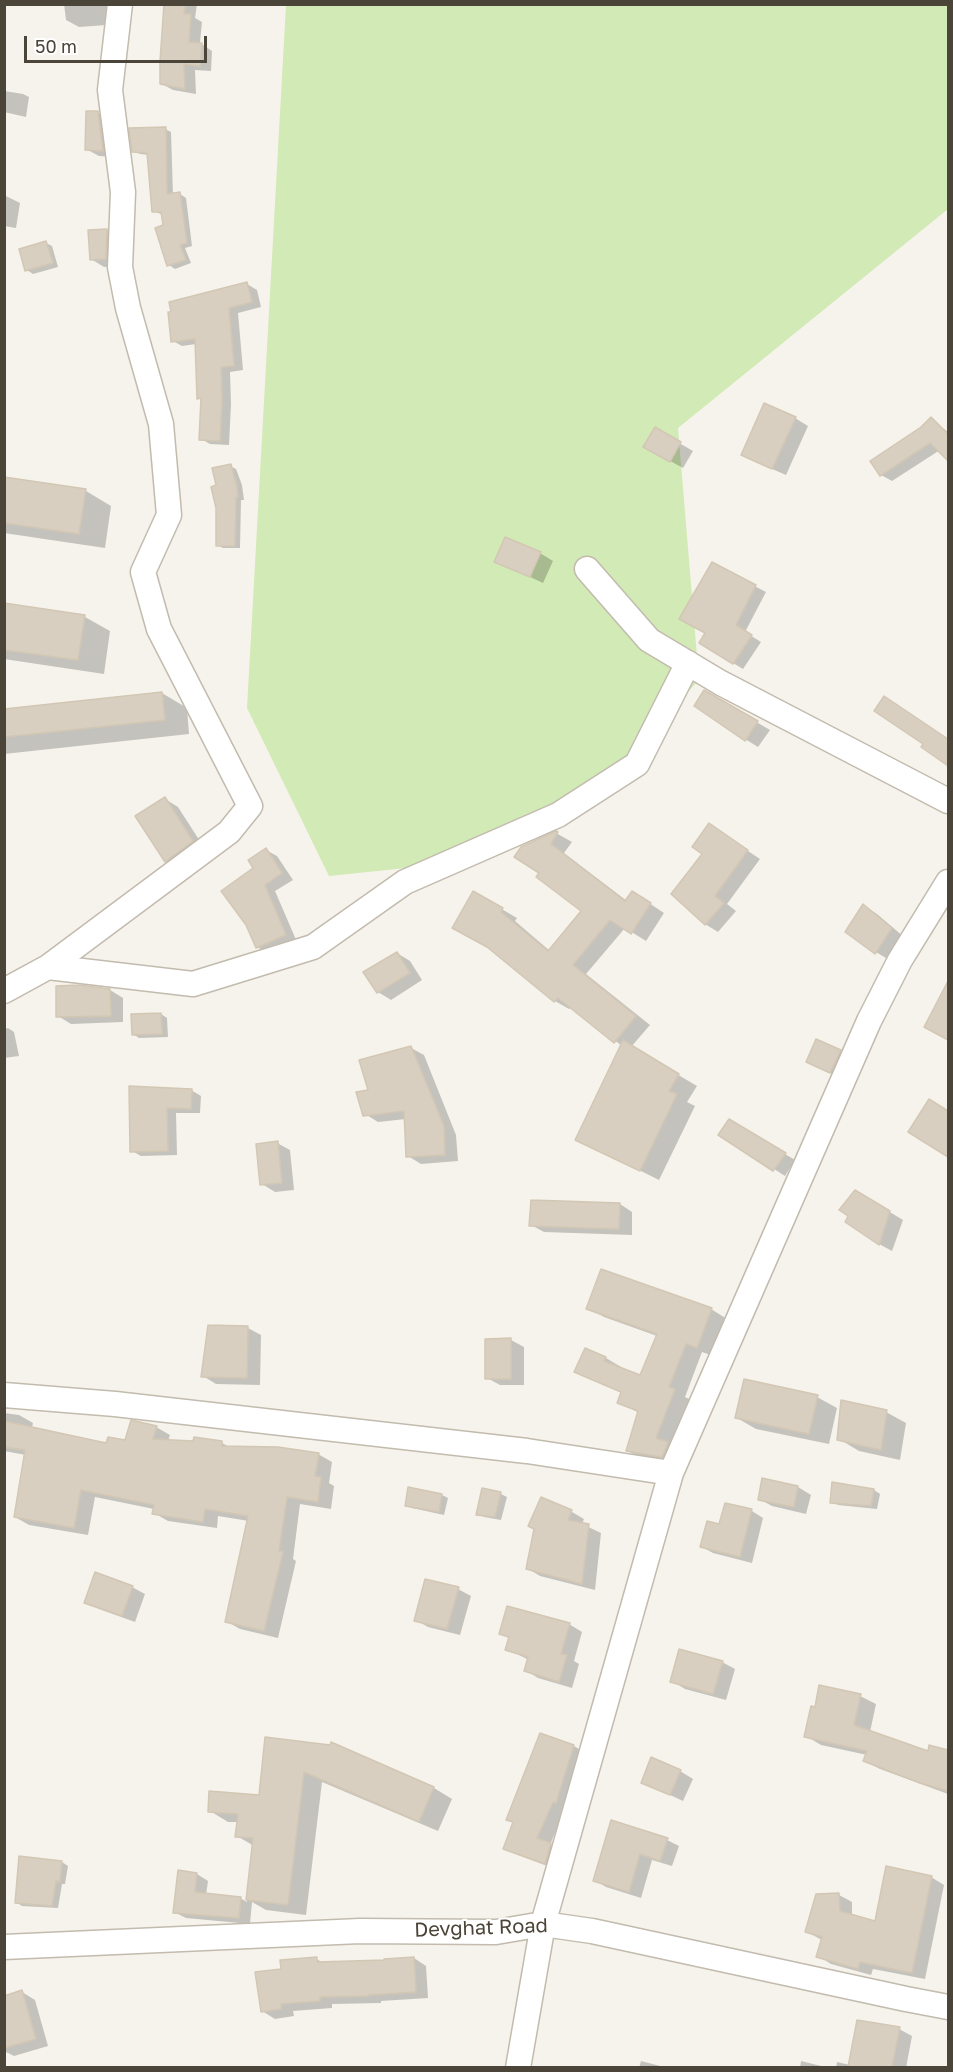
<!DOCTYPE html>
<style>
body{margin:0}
#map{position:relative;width:953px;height:2072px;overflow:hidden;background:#f6f3ec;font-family:"Golos Text",sans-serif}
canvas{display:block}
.frame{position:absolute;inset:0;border:6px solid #4b4439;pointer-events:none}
.scale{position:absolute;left:24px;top:36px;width:183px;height:27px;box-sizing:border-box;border:3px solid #4b4439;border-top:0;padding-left:8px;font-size:18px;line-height:21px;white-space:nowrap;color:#4b4439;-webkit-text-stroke:4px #fff;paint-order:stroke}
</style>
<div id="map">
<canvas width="953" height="2072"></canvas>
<div class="frame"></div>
<div class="scale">50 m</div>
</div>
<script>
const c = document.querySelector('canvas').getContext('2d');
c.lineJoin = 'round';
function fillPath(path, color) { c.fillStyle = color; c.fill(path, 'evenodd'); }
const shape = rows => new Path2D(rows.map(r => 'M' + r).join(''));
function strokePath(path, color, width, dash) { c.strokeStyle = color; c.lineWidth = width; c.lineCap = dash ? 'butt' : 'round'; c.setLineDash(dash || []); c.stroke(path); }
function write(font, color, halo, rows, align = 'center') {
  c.font = font + ' "Golos Text",sans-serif'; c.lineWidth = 4.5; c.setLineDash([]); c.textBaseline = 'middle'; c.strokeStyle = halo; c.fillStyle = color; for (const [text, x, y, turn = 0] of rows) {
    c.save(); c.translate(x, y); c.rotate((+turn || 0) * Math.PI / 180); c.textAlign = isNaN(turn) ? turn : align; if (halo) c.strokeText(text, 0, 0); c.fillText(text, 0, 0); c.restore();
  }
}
fillPath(shape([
 [286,5,948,5,948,209,678,428,699,680,628,757,464,862,329,876,247,708]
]), '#d2eab5');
fillPath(shape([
 [64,4,106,4,107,25,79,27,66,20],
 [162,4,197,4,195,18,202,22,200,43,212,51,211,71,195,70,196,94,173,90,162,84,165,6],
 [4,91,23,94,29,97,26,117,4,112],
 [98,113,111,120,116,157,99,156,86,149],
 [165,129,171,132,173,195,180,194,186,198,192,246,185,248,191,263,175,269,169,265,163,215,153,211,149,155,140,154,134,151],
 [4,195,20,203,16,228,4,226],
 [107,230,120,238,119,266,104,267,91,259],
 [46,243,52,246,58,267,33,274,27,270],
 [247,284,257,290,261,307,238,313,243,370,230,372,231,404,229,445,210,444,201,439,202,400,198,398,196,344,182,346,173,341],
 [795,418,808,426,786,475,756,462],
 [931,419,948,432,948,459,940,450,892,481,881,475],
 [655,429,693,451,683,468,645,447],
 [230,466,236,469,242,485,244,500,241,500,240,548,223,548,217,545,218,486],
 [4,479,86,491,111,506,105,548,4,533],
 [540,553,553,561,543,583,496,561],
 [712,564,766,592,745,632,761,642,743,669,733,663,707,633],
 [4,605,85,617,110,631,104,674,4,659],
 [705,692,770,730,758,747,745,739],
 [162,693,187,708,189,734,4,754,4,710],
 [165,799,178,807,205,849,179,868,166,861],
 [709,825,760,859,727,904,736,911,718,932,705,924,704,853],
 [556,833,572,842,564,853,627,901,646,901,664,913,646,941,625,928,586,974,650,1025,631,1047,697,1086,687,1102,695,1106,659,1180,577,1139,622,1046,572,1007,569,1009,555,1001,489,946,474,893,517,918,515,921,550,951,583,911,541,872,516,856],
 [266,850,277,856,293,880,275,891,297,942,268,953,257,947,255,868],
 [864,906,877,914,904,937,889,960,876,952],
 [397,953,410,961,422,980,391,1000,378,992],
 [110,990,123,998,123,1022,71,1024,58,1016],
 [941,999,948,1003,948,1039,926,1027],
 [161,1014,167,1018,168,1037,139,1038,133,1034],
 [8,1028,14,1032,19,1056,4,1058,4,1029],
 [411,1048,424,1055,456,1135,458,1161,421,1164,408,1156,406,1119,378,1122,365,1114,370,1092],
 [840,1052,853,1059,844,1080,807,1062],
 [131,1088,191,1090,201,1096,200,1113,176,1113,177,1155,141,1156,132,1151],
 [930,1101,948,1113,948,1156,910,1132],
 [730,1121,795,1160,785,1176,720,1134],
 [277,1143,290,1150,294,1190,275,1192,262,1184],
 [855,1191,903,1220,892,1251,879,1244],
 [620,1204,632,1212,632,1235,544,1232,531,1225],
 [588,1308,711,1309,727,1319,713,1356,702,1352,685,1397,691,1400,679,1466,644,1460,628,1451,639,1413,619,1402,622,1393,576,1372,586,1350,606,1358,621,1367,621,1369,641,1377,657,1336,604,1317],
 [248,1328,261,1335,260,1385,216,1384,203,1376],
 [511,1340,524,1347,524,1385,500,1385,487,1378],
 [817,1397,837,1408,829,1444,756,1429,737,1418],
 [886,1412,906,1423,900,1460,859,1451,839,1439],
 [4,1413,19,1415,33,1423,32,1428,107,1445,126,1442,156,1427,170,1435,168,1441,222,1443,231,1448,318,1454,332,1462,329,1483,334,1486,331,1509,300,1504,293,1559,296,1561,278,1638,240,1629,226,1621,249,1521,218,1516,217,1528,168,1521,154,1513,154,1509,95,1497,88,1535,29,1525,15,1517,26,1455,4,1451],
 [798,1487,811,1495,806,1514,772,1506,759,1499],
 [483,1490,501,1494,507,1497,501,1520,484,1517,478,1514],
 [874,1490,880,1494,877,1509,838,1505,832,1502],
 [442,1495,448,1498,444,1515,412,1508,406,1505],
 [541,1499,572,1512,584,1519,582,1524,601,1533,595,1590,540,1576,527,1568],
 [726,1505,752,1511,763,1518,752,1563,713,1553,702,1547,720,1526],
 [132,1587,145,1594,135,1622,99,1609,86,1602],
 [458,1589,471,1596,460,1635,428,1627,416,1620],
 [569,1624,582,1632,574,1661,579,1664,572,1688,538,1678,525,1670,529,1660,507,1649,510,1639,501,1633],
 [722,1662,735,1669,726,1700,685,1689,672,1681],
 [860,1696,876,1704,870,1732,929,1753,930,1747,948,1751,948,1794,880,1769,865,1761,867,1755,821,1745,806,1736,816,1709],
 [540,1735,574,1746,587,1754,550,1845,563,1852,558,1870,518,1855,505,1848],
 [332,1744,434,1788,452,1799,438,1831,322,1782,306,1915,266,1910,252,1902,250,1924,186,1918,174,1912,197,1874,208,1881,206,1895,240,1898,247,1902,254,1846,237,1836,238,1822,228,1822,210,1811,260,1797],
 [680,1771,693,1779,683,1801,642,1782],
 [612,1822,667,1840,679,1846,672,1866,652,1860,641,1898,606,1887,594,1880],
 [62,1862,68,1866,65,1884,62,1884,58,1908,22,1906,16,1902],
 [931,1877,944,1885,925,1979,873,1969,871,1975,831,1964,818,1956,822,1940,807,1932,839,1895,852,1902,852,1916,876,1923],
 [414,1958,426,1966,428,1998,381,2001,381,2003,332,2004,332,2008,293,2011,294,2016,275,2019,262,2011,282,1970,316,1959,324,1963,386,1962],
 [22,1992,35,2000,48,2046,14,2056,4,2051,4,1997],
 [899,2029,912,2036,906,2068,836,2068,837,2062,850,2065],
 [641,2061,668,2068,639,2068],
 [801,2061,829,2068,800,2068]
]), '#0003');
const building = shape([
 [164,4,186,4,184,14,191,14,189,42,202,43,200,66,184,64,185,89,160,84,160,61,164,4],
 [86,111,98,111,103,151,85,150,86,111],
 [166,127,167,194,180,192,187,243,180,245,186,260,167,266,155,228,163,225,161,212,152,212,147,153,132,152,129,128,166,127],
 [107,229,106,259,90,260,88,230,107,229],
 [46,241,53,263,25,271,19,249,46,241],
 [247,282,252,302,229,308,234,366,221,367,222,398,220,441,199,440,201,398,197,399,195,339,171,342,168,312,171,312,169,302,247,282],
 [764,403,796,417,772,469,741,455,764,403],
 [931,417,948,434,948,461,930,443,880,476,870,461,921,427,931,417],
 [655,427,681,442,670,462,643,447,655,427],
 [231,464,235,481,236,480,238,497,236,497,235,546,216,546,216,508,211,487,216,485,212,468,231,464],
 [4,477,86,489,79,534,4,523,4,477],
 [505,537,541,552,530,577,494,562,505,537],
 [712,562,756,585,736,625,752,635,733,664,699,643,705,633,679,619,712,562],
 [4,603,85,615,78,660,4,650,4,603],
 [704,690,758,721,745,741,694,706,704,690],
 [162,692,165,720,4,737,4,709,162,692],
 [884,696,948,739,948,766,921,747,923,744,874,711,884,696],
 [165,797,193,841,165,862,135,816,165,797],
 [709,823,748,850,715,896,724,903,705,925,671,894,702,854,692,847,709,823],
 [556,831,558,832,551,844,625,901,632,891,651,903,631,934,610,920,573,965,636,1016,614,1043,558,998,554,1002,487,947,452,928,473,891,503,908,501,912,548,951,581,911,536,877,539,873,514,857,521,847,556,831],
 [266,848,282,873,265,885,286,935,256,948,246,925,221,891,253,868,248,860,266,848],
 [863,904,892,928,875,954,845,932,863,904],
 [397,952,410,973,377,993,363,972,397,952],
 [948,981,948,1040,924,1027,948,981],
 [79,985,110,989,111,1016,56,1017,56,986,79,985],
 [161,1013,162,1034,132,1035,131,1014,161,1013],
 [816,1039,841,1050,830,1073,806,1062,816,1039],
 [623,1040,679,1074,669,1091,677,1094,640,1171,575,1140,623,1040],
 [411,1046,444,1126,445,1155,406,1157,404,1111,363,1116,356,1092,368,1090,359,1060,411,1046],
 [129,1086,192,1089,191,1109,167,1108,168,1151,130,1152,129,1086],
 [929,1099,948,1111,948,1157,908,1132,929,1099],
 [729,1119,786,1153,773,1171,718,1135,729,1119],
 [278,1141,282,1183,260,1185,256,1144,278,1141],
 [855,1190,890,1211,879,1245,845,1222,848,1216,839,1210,855,1190],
 [531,1200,620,1203,619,1229,529,1226,531,1200],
 [601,1269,712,1308,697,1348,686,1344,669,1387,675,1389,656,1438,668,1442,662,1457,626,1451,638,1411,617,1403,621,1392,574,1372,585,1348,606,1357,604,1361,640,1375,657,1334,586,1309,601,1269],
 [208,1325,248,1326,247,1378,201,1377,208,1325],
 [511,1338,511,1379,485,1379,485,1339,511,1338],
 [744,1379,818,1395,809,1434,735,1418,744,1379],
 [841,1400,887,1410,881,1450,837,1440,841,1400],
 [131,1420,157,1426,153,1439,193,1441,194,1437,222,1441,222,1446,278,1447,319,1453,315,1476,321,1477,318,1502,287,1497,279,1551,283,1552,264,1631,225,1622,248,1516,205,1509,203,1522,152,1514,154,1505,81,1490,74,1528,14,1517,25,1450,4,1447,4,1421,106,1443,108,1437,125,1440,131,1420],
 [762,1478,798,1486,794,1507,758,1500,762,1478],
 [832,1482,874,1489,871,1506,830,1503,832,1482],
 [408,1487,442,1494,439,1512,405,1506,408,1487],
 [482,1488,501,1492,495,1517,476,1515,482,1488],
 [541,1497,572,1510,568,1520,589,1524,582,1584,526,1569,534,1529,528,1526,541,1497],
 [725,1503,752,1509,740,1557,700,1547,707,1521,719,1524,725,1503],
 [95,1572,133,1586,122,1616,84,1603,95,1572],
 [425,1579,459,1587,447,1629,414,1621,425,1579],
 [507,1606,570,1623,561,1654,567,1655,559,1682,524,1671,528,1657,505,1650,509,1637,499,1634,507,1606],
 [679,1649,723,1661,713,1694,670,1682,679,1649],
 [819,1685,861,1694,854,1725,928,1751,929,1745,948,1750,948,1791,920,1783,863,1761,867,1751,804,1737,811,1706,815,1707,819,1685],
 [540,1733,574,1745,556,1803,553,1802,537,1838,551,1843,545,1864,503,1849,513,1822,506,1820,540,1733],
 [265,1737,330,1745,331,1742,434,1787,419,1822,304,1772,288,1905,246,1900,253,1838,235,1837,238,1814,208,1812,209,1791,259,1795,265,1737],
 [651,1757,681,1770,670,1795,641,1783,651,1757],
 [611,1820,668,1838,660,1861,640,1854,629,1892,593,1881,611,1820],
 [19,1856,62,1861,60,1882,56,1881,52,1906,15,1903,19,1856],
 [886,1866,932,1876,912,1973,860,1962,858,1969,816,1957,822,1937,805,1932,816,1894,839,1893,840,1911,875,1921,886,1866],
 [178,1870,197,1873,195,1892,241,1897,239,1918,173,1913,178,1870],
 [317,1957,317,1962,384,1960,384,1959,414,1957,416,1992,368,1995,368,1996,320,1997,320,2001,281,2004,281,2009,261,2012,255,1972,281,1969,280,1960,317,1957],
 [22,1990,36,2039,4,2048,4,1996,22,1990],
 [857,2020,900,2027,892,2067,848,2067,857,2020]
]);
fillPath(building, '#d8cfc1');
strokePath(building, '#d3c7b4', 1.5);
const street = shape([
 [587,569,649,640,721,683,948,801],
 [48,967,193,984,313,947,405,882,558,815,637,764,688,663],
 [4,991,48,967,229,832,250,806,159,629,143,572,169,515,161,424,128,308,120,267,123,192,110,90,120,4],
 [4,1395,115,1404,527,1451,671,1473],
 [4,1947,360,1931,496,1932,543,1924,592,1931,906,1999,948,2007],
 [518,2068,543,1924,671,1473,869,1021,900,960,948,882]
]);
strokePath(street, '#c2bbae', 27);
strokePath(street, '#fff', 24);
write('20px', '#4b4439', '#fff', [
 ["Devghat Road",481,1928,-2]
]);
</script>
